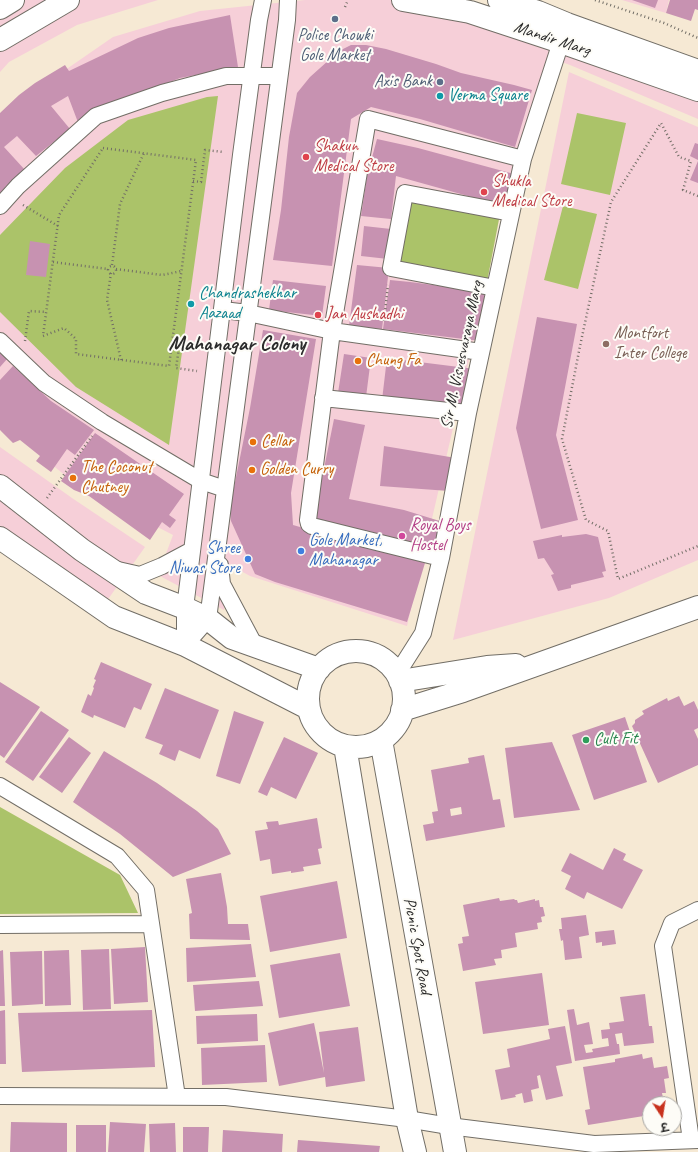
<!DOCTYPE html>
<meta charset="utf-8">
<style>
body{margin:0}
#map{position:relative;width:698px;height:1152px;overflow:hidden;background:#f6e9d4;font-family:Caveat,"Playpen Sans Deva",sans-serif}
canvas{display:block}
.north{position:absolute;left:642px;top:1096px;width:40px;height:40px;box-sizing:border-box;background:#fdfcf7;border:1px solid #a9a8a5;border-radius:50%;rotate:168deg;font-size:11px;font-weight:700;line-height:16px;text-align:center;color:#2b2b2b}
.north::after{content:'';display:block;margin:auto;width:14px;height:18px;background:#c8321e;clip-path:polygon(50% 0,100% 100%,50% 72%,0 100%)}
</style>
<div id="map">
<canvas width="698" height="1152"></canvas>
<div class="north">उ</div>
</div>
<script>
const c = document.querySelector('canvas').getContext('2d');
c.lineJoin = 'round';
function fillPath(path, color) { c.fillStyle = color; c.fill(path, 'evenodd'); }
const shape = rows => new Path2D(rows.map(r => 'M' + r).join(''));
function strokePath(path, color, width, dash) { c.strokeStyle = color; c.lineWidth = width; c.lineCap = dash ? 'butt' : 'round'; c.setLineDash(dash || []); c.stroke(path); }
function write(font, color, halo, rows, align = 'center') {
  c.font = font + ' Caveat,sans-serif'; c.lineWidth = 4; c.setLineDash([]); c.textBaseline = 'middle'; c.strokeStyle = halo; c.fillStyle = color; for (const [text, x, y, turn = 0] of rows) {
    c.save(); c.translate(x, y); c.rotate((+turn || 0) * Math.PI / 180); c.textAlign = isNaN(turn) ? turn : align; if (halo) c.strokeText(text, 0, 0); c.fillText(text, 0, 0); c.restore();
  }
}
fillPath(shape([
 [0,0,158,0,77,25,9,62,0,72],
 [305,0,434,0,698,87,698,119,570,65,548,57,500,214,487,282,407,626,250,576,230,565,224,610,158,575,173,535,78,486,0,422,0,115,113,37,200,11],
 [622,0,669,0,666,13],
 [569,72,698,127,698,560,609,598,453,640],
 [0,447,72,498,145,547,99,612,0,541]
]), '#f6cfd8');
fillPath(shape([
 [218,96,169,445,76,387,0,312,0,235,65,168,128,120,207,97],
 [577,113,626,123,610,195,561,184],
 [409,196,500,214,487,282,395,264],
 [563,206,597,214,578,289,544,280],
 [0,807,120,875,138,913,0,914]
]), '#abc369');
fillPath(shape([
 [632,0,658,0,655,8],
 [670,0,698,0,698,10,695,9,691,21,666,13],
 [230,15,238,67,180,78,155,88,79,125,68,96,51,106,70,129,36,156,17,136,4,147,25,170,6,186,0,195,0,113,19,95,35,83,65,65,69,71,138,38,169,28],
 [351,45,366,45,386,49,436,64,461,73,514,85,532,90,515,147,420,119,371,107,351,119,332,266,273,260,281,210,289,137,297,93,310,77,329,60,341,50],
 [377,139,418,148,514,174,504,206,396,176,391,219,361,216,367,176],
 [695,143,698,144,698,160,690,156],
 [698,161,698,183,690,180],
 [364,226,391,229,388,259,361,256],
 [30,241,50,244,46,277,26,275],
 [357,265,389,268,382,329,349,326],
 [273,280,326,286,322,316,269,310],
 [390,280,410,282,487,292,480,341,383,329],
 [537,317,577,324,556,435,578,520,541,529,516,428],
 [263,330,316,339,291,493,293,525,425,563,407,622,275,582,255,574,231,521,230,507,250,408],
 [0,353,7,359,0,367],
 [344,354,371,358,366,397,338,393],
 [387,358,475,369,466,409,382,400],
 [13,366,51,401,94,430,75,455,67,449,51,472,36,461,40,456,20,440,13,443,0,430,0,380],
 [334,419,365,425,349,499,404,510,443,522,436,551,313,523],
 [95,433,184,494,169,515,176,520,170,528,162,522,150,540,89,496,74,490,61,481],
 [384,446,456,458,449,491,380,486],
 [586,534,598,537,606,571,602,572,604,577,571,585,571,588,558,591,551,575,554,574,544,558,538,559,533,541,562,535,562,537],
 [101,662,152,684,141,710,134,707,125,728,94,715,93,718,81,712,88,694,91,696,94,688,93,687,96,680,94,679],
 [0,682,40,707,4,758,0,755],
 [165,688,219,710,200,759,179,750,175,761,159,754,163,745,145,738],
 [679,696,684,706,694,701,698,710,698,728,694,730,698,739,698,765,658,783,632,726,635,723,635,720,644,714,642,711,667,698,668,701],
 [41,711,69,730,33,781,5,762],
 [234,711,264,722,240,784,216,776],
 [625,717,647,782,594,800,572,735],
 [69,737,91,753,62,793,39,777],
 [284,737,318,753,296,799,271,787,267,796,258,792],
 [552,742,580,810,514,818,505,748],
 [104,751,157,783,197,811,218,829,231,854,173,877,120,834,73,802],
 [484,755,493,800,500,799,505,827,426,841,423,825,434,823,432,812,438,811,431,770,469,763,468,758],
 [461,807,462,814,451,816,450,809],
 [317,818,322,848,318,849,321,864,303,867,304,871,291,873,291,871,272,874,270,859,260,861,255,831,268,829,266,822,278,821,279,825],
 [614,848,626,854,623,860,643,870,622,909,587,892,584,899,565,889,571,876,561,871,570,853,603,870],
 [221,873,227,907,228,924,248,924,250,940,190,939,189,914,192,913,186,879],
 [337,881,347,938,270,952,260,896],
 [499,898,500,901,514,899,515,900,517,900,518,903,535,899,535,901,539,900,540,907,543,907,545,916,541,917,542,922,537,923,538,929,515,933,517,947,501,950,502,958,494,959,496,965,463,971,458,944,463,943,462,937,469,936,463,905],
 [586,915,589,935,579,937,582,958,565,960,563,940,561,941,559,929,562,929,561,918],
 [614,930,616,944,602,946,602,942,596,943,595,932],
 [251,944,256,977,187,982,186,948],
 [145,947,148,1002,114,1004,111,949],
 [109,949,111,1009,83,1010,81,950],
 [3,950,5,1006,0,1006,0,951],
 [69,950,71,1005,45,1006,44,951],
 [42,951,43,1004,12,1006,10,952],
 [340,953,350,1006,279,1018,270,965],
 [542,973,549,1025,483,1034,475,982],
 [259,981,263,1006,195,1011,193,985],
 [645,994,649,1026,652,1026,654,1043,624,1046,622,1033,615,1034,617,1044,619,1044,620,1054,575,1061,567,1010,574,1009,577,1025,589,1022,593,1044,584,1045,586,1053,593,1052,592,1049,609,1046,608,1038,602,1039,601,1030,610,1029,609,1023,624,1021,620,997],
 [5,1010,6,1064,0,1064,0,1011],
 [152,1010,155,1067,22,1072,18,1013],
 [257,1014,258,1041,197,1044,196,1016],
 [314,1023,324,1073,319,1032,358,1027,365,1081,326,1087,325,1077,279,1086,268,1033],
 [565,1026,572,1063,556,1066,563,1096,546,1100,540,1075,537,1076,539,1088,531,1090,533,1101,524,1103,522,1093,515,1095,516,1097,501,1100,495,1070,510,1067,507,1049,550,1039,548,1029],
 [265,1045,267,1082,202,1085,201,1048],
 [642,1054,643,1059,652,1057,654,1068,667,1066,669,1078,664,1079,666,1093,662,1093,664,1104,650,1104,650,1115,588,1125,585,1110,590,1109,583,1067,615,1062,615,1059],
 [11,1122,67,1123,67,1152,10,1152],
 [110,1122,146,1124,144,1152,108,1152],
 [175,1123,176,1152,150,1152,149,1124],
 [76,1125,106,1125,106,1152,76,1152],
 [183,1127,209,1127,208,1152,183,1152],
 [223,1130,283,1134,282,1152,222,1152],
 [298,1140,380,1146,379,1152,297,1152]
]), '#c792b1');
const street = shape([
 [0,206,18,186,96,116,162,93,226,76,279,76],
 [495,288,391,268,405,193,511,213],
 [223,310,248,313,332,331,481,352],
 [0,341,44,383,102,422,201,481,225,489],
 [323,398,468,413],
 [441,558,312,526,309,524,308,520,332,331,368,119,523,159],
 [220,565,222,584,255,646],
 [118,570,140,575,162,566,192,550],
 [185,645,208,619,287,20,288,0],
 [185,645,185,608,241,155,259,20,263,0],
 [397,674,423,633,441,558,468,413,523,159,561,42],
 [0,786,117,856,146,890,177,1097],
 [0,925,151,924],
 [0,1096,226,1097,407,1119,449,1126,594,1144,698,1140],
 [691,1140,663,946,672,923,698,910]
]);
const secondary = shape([
 [403,0,470,12,561,42,698,90],
 [499,0,538,12,567,24,698,71],
 [0,8,13,0],
 [0,40,68,0],
 [0,486,82,550,146,593,185,608,208,619,232,638,319,669],
 [0,538,114,617,185,645,308,708],
 '308 699a48 48 0 1 1 96 0a48 48 0 1 1-96 0Z',
 [400,681,487,667,516,665],
 [402,710,463,691,698,607],
 [381,740,455,1152],
 [345,746,407,1119,415,1152]
]);
strokePath(street, '#726e66', 18);
strokePath(secondary, '#726e66', 24);
strokePath(shape([
 [595,0,664,23,698,38],
 [345,7,348,0],
 [103,148,196,160,169,366,76,354,76,339,64,328,43,336,59,215,103,148],
 [193,181,201,182,205,150,224,152],
 [698,196,683,190,691,161,679,157,661,123,611,202,580,346,562,439,586,520,608,531,618,579,698,546],
 [23,205,58,226],
 [53,262,108,269],
 [112,265,120,204,144,153],
 '108 270a4 4 0 1 1 8 0a4 4 0 1 1-8 0Z',
 [116,269,162,275,182,271],
 [111,273,107,300,121,360],
 [384,321,388,285],
 [25,341,29,311,46,312],
 [172,346,179,348,176,368,197,371],
 [47,498,92,436]
]), '#726e66', 2.5, [1, 3]);
strokePath(street, '#fff', 16);
strokePath(secondary, '#fff', 22);
for (const [x, y, r, color] of [
 [335,19,4,"#5c6f8a"],
 [440,82,4,"#5c6f8a"],
 [440,96,4,"#0f9aa8"],
 [306,157,4,"#e0444e"],
 [484,192,4,"#e0444e"],
 [191,304,4,"#0f9aa8"],
 [318,315,4,"#e0444e"],
 [606,344,4,"#8d6e63"],
 [358,361,4,"#e8710a"],
 [253,442,4,"#e8710a"],
 [252,470,4,"#e8710a"],
 [73,478,4,"#e8710a"],
 [402,536,4,"#d1479c"],
 [301,551,4,"#3f7fe0"],
 [248,559,4,"#3f7fe0"],
 [586,740,4,"#2e9e5b"]
]) { const dot = new Path2D(); dot.arc(x, y, r, 0, 2 * Math.PI); c.fillStyle = color; c.fill(dot); strokePath(dot, '#fdfcf7', 1.5); }
write('17px', '#4e5e75', '#fdfcf7', [
 ["Police Chowki",335,36],
 ["Gole Market",335,56],
 ["Axis Bank",432,82,"right"]
]);
write('17px', '#2b2b2b', '#fdfcf7', [
 ["Mandir Marg",552,39,18],
 ["Sir M. Visvesvaraya Marg",462,355,-78],
 ["Picnic Spot Road",417,946,80]
]);
write('17px', '#0d838f', '#fdfcf7', [
 ["Verma Square",448,96],
 ["Chandrashekhar",199,294],
 ["Aazaad",199,314]
], 'left');
write('17px', '#be3a42', '#fdfcf7', [
 ["Shakun",314,147],
 ["Medical Store",314,167],
 ["Shukla",492,182],
 ["Medical Store",492,202],
 ["Jan Aushadhi",326,315]
], 'left');
write('17px', '#785e54', '#fdfcf7', [
 ["Montfort",614,334],
 ["Inter College",614,354]
], 'left');
write('17px', '#c56008', '#fdfcf7', [
 ["Chung Fa",366,361],
 ["Cellar",261,442],
 ["The Coconut",81,468],
 ["Chutney",81,488],
 ["Golden Curry",260,470]
], 'left');
write('17px', '#b23c85', '#fdfcf7', [
 ["Royal Boys",410,526],
 ["Hostel",410,546]
], 'left');
write('17px', '#366cbe', '#fdfcf7', [
 ["Gole Market,",309,541],
 ["Mahanagar",309,561],
 ["Shree",240,549,"right"],
 ["Niwas Store",240,569,"right"]
], 'left');
write('17px', '#27864d', '#fdfcf7', [
 ["Cult Fit",594,740]
], 'left');
write('bold 21px', '#2b2b2b', '#fdfcf7', [
 ["Mahanagar Colony",237,344]
]);
</script>
